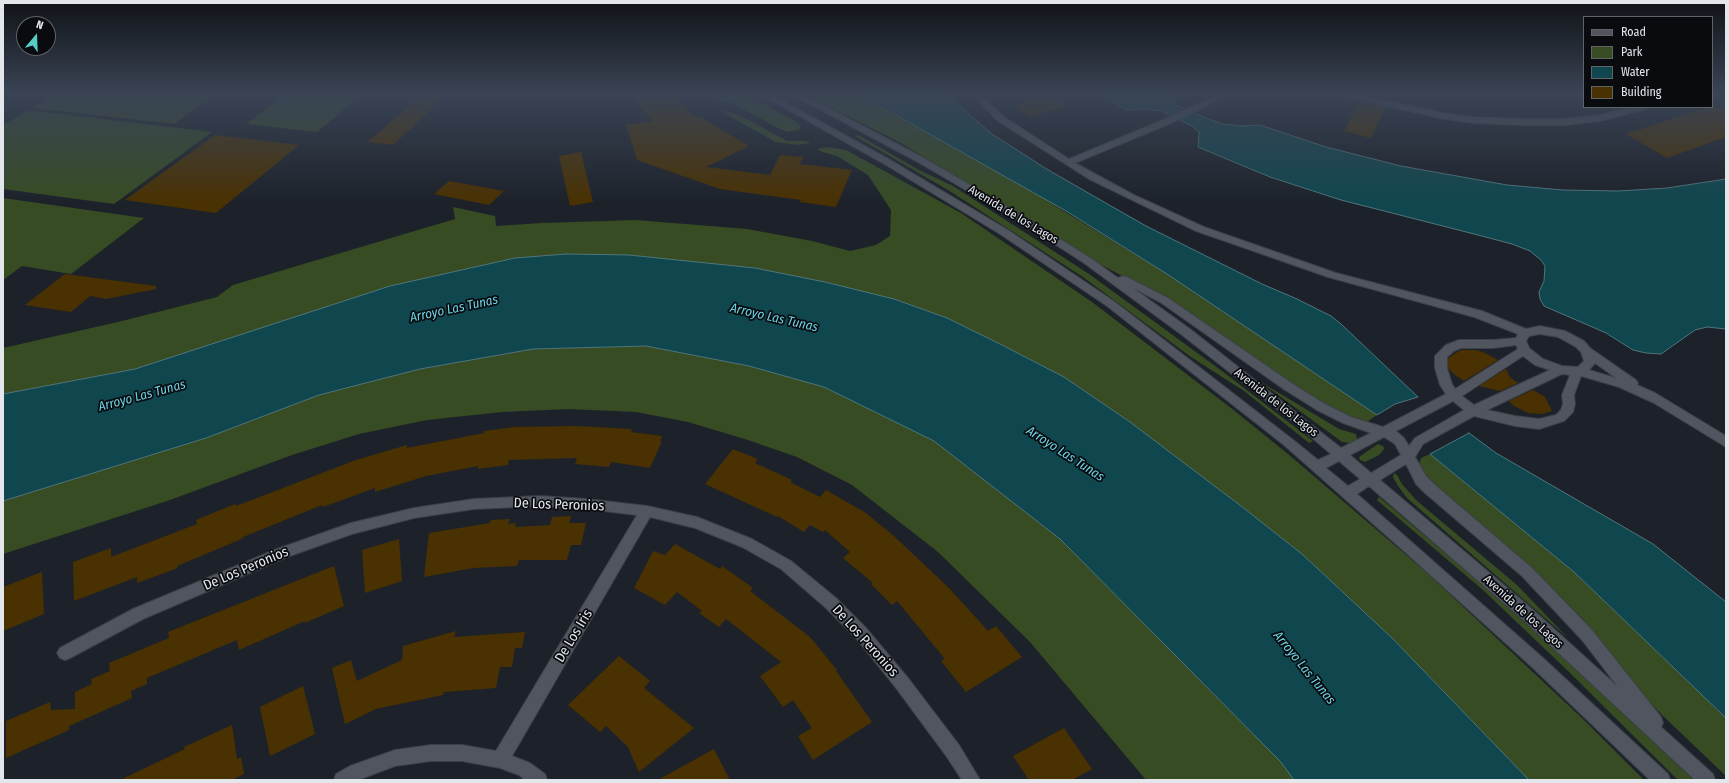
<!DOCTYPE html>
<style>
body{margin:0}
#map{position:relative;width:1729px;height:783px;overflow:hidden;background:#1d222a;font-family:"Fira Sans Condensed",sans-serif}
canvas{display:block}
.frame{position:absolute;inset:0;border:4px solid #e3e7ec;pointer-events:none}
.legend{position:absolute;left:1583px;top:16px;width:130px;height:92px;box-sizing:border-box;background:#090b0f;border:1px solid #606367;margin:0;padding:5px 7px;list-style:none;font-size:12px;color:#e3e7ec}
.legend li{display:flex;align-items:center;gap:8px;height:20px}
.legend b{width:20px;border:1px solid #606367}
.north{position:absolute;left:16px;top:16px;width:40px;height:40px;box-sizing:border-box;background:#090b0f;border:1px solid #606367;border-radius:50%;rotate:19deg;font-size:11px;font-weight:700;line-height:16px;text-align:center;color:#e3e7ec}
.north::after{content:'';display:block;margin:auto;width:14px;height:18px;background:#55cdc6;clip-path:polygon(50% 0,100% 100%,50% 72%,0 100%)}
</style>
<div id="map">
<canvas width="1729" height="783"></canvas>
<div class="frame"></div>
<ul class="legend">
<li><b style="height:5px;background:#50555f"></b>Road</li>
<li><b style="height:11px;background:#374c23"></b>Park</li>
<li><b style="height:11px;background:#10464e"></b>Water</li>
<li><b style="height:11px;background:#4a3101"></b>Building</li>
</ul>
<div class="north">N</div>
</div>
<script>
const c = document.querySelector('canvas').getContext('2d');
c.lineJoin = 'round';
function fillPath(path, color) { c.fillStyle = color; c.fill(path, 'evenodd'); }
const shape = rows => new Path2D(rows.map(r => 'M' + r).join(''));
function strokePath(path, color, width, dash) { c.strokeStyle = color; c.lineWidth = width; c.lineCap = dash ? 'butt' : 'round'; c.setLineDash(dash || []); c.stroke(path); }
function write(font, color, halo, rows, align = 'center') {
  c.font = font + ' "Fira Sans Condensed",sans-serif'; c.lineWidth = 3.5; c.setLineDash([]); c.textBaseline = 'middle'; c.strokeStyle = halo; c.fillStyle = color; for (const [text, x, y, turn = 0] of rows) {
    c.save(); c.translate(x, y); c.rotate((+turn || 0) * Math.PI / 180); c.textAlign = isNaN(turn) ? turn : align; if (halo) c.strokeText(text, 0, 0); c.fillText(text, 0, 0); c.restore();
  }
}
fillPath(shape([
 [56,94,216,94,174,124,32,108],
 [286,94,362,94,317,132,246,124],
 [722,94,744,94,795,121,800,125,800,128,798,130,788,132,780,129,730,102,706,99],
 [804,94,853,94,894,114,1016,182,1167,274,1377,415,1365,423,1352,419,1323,405,1156,294,1096,262,901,143],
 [28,110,212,132,114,204,3,189,3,125],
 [724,110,741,116,787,141,807,141,810,143,798,145,776,142,727,115,722,111],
 [858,135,919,170,953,186,1089,274,1222,371,1313,441,1309,443,1244,391,1191,357,1083,277,948,190,855,136],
 [828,147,846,150,961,213,1092,302,1231,408,1288,454,1426,572,1583,719,1644,780,1529,780,1392,638,1302,554,1241,506,1130,422,1064,377,1000,344,947,318,894,299,135,369,3,394,3,348,118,322,217,297,233,285,455,219,453,207,495,216,496,226,542,223,636,220,747,229,812,241,850,251,876,245,890,236,891,210,868,175,837,156,822,152,817,149],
 [3,198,24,201,144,218,71,274,22,266,3,280],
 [646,346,749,366,824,387,934,441,1060,539,1280,761,1294,780,1146,780,1030,642,938,552,852,485,797,457,748,440,688,422,636,412,569,409,502,412,427,420,359,434,292,455,170,500,3,554,3,501,206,438,319,395,420,369,533,349],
 [1259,381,1339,429,1356,434,1357,440,1350,443,1342,442],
 [1378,444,1383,446,1384,449,1379,455,1365,462,1360,460,1359,457],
 [1430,454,1574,572,1726,718,1726,776,1662,715,1610,660,1557,594,1525,562,1437,489,1419,465,1421,458],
 [1394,473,1397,475,1402,484,1416,500,1517,585,1568,638,1407,498,1398,486,1393,477],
 [1379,497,1485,587,1573,666,1694,780,1678,780,1568,671,1483,590,1377,500]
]), '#374c23');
const water = shape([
 [853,94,949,94,972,117,992,134,1045,168,1097,198,1146,226,1262,284,1297,299,1331,316,1341,324,1418,397,1395,404,1377,415,1167,274,1066,211,894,114,853,94],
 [1101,94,1171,94,1176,105,1208,119,1223,124,1242,126,1260,125,1326,147,1401,166,1507,185,1563,190,1618,191,1667,188,1726,179,1726,329,1707,327,1695,330,1661,354,1646,353,1633,350,1606,333,1544,306,1540,299,1539,292,1544,281,1545,266,1541,260,1530,251,1512,244,1478,235,1341,200,1270,177,1198,147,1199,132,1192,126,1162,111,1145,109,1126,110,1101,94],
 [566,254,629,255,755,268,825,282,894,299,947,318,1000,344,1064,377,1130,422,1241,506,1302,554,1392,638,1529,780,1294,780,1280,761,1060,539,934,441,824,387,749,366,646,346,533,349,420,369,319,395,206,438,3,501,3,394,135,369,390,286,515,258,566,254],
 [1469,433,1496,453,1653,544,1726,602,1726,718,1574,572,1430,454,1469,433]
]);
fillPath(water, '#10464e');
strokePath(water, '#4f767d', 1);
fillPath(shape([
 [422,94,448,94,393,145,368,142],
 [629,94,673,94,694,117,699,116,749,146,706,167,770,175,780,155,803,157,800,164,852,170,836,207,800,202,801,200,720,189,640,161,637,159,626,125,653,121],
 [1363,94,1392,94,1389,100],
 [1050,95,1066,106,1030,117,1014,105],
 [1360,101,1386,107,1371,138,1344,131],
 [1707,107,1726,107,1726,137,1667,158,1626,134],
 [215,135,299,145,216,213,125,200],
 [581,152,593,202,570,206,559,156],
 [449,181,504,191,489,205,434,194],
 [65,274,156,286,156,289,106,299,90,296,71,312,25,305],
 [1461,350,1475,350,1483,352,1498,360,1464,381,1455,375,1448,368,1448,358],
 [1506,369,1510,377,1518,383,1500,391,1479,386],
 [1533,390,1545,397,1552,411,1542,414,1528,413,1514,406,1509,401],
 [576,426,632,429,631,432,662,436,660,441,662,441,650,468,611,462,609,467,575,464,577,458,509,460,508,465,478,469,478,466,426,476,375,492,375,488,323,507,322,505,243,537,244,538,177,566,178,568,137,583,137,577,74,601,73,562,111,548,111,557,197,524,196,520,235,504,236,506,356,460,407,445,407,448,484,433,484,431,515,427],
 [733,449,758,459,755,463,792,480,790,482,820,497,826,490,866,513,895,537,949,588,988,631,996,626,1022,657,966,692,941,661,945,659,897,601,892,605,871,584,873,583,843,558,850,552,825,530,823,532,810,525,804,532,778,516,777,517,705,484],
 [571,516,569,523,586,523,581,545,571,545,567,560,519,560,517,566,473,568,424,577,429,533,490,523,491,520,510,519,508,524,516,523,515,527,550,525,552,517],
 [399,539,402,581,365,593,362,550],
 [675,544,720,569,722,566,753,588,750,591,810,637,837,670,836,671,872,722,813,760,798,736,812,728,793,700,783,707,760,676,781,662,726,619,719,627,699,613,702,611,677,592,665,605,634,588,653,551,665,555],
 [334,566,344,606,305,623,305,621,239,650,237,640,147,678,147,684,131,691,132,698,69,726,69,730,6,758,6,721,50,702,51,710,75,709,75,692,92,684,91,679,110,671,109,663,169,638,168,632],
 [42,572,44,614,3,631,3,587],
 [456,631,454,637,525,632,522,648,515,648,512,667,500,667,496,688,444,692,443,695,376,709,345,724,332,668,351,660,357,681,402,660,403,646],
 [619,656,650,681,644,688,694,728,639,772,628,747,606,726,600,732,568,705],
 [303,686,315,734,270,756,260,707],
 [232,725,237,759,241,757,244,774,232,780,120,780,185,749,184,747],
 [1064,728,1092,769,1072,780,1029,780,1013,756],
 [714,749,730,780,658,780]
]), '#4a3101');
const minor = shape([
 [760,94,770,94,892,161,1008,230,1115,302,1292,439,1318,460,1331,454,1291,420,1182,335,1084,263,1019,221,916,161,791,94,801,94,922,157,1025,217,1092,259,1118,278,1123,276,1127,277,1168,298,1293,384,1325,404,1351,417,1383,427,1446,394,1440,385,1435,368,1435,356,1446,345,1459,340,1493,340,1516,338,1518,334,1474,317,1328,277,1196,231,1089,179,998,121,971,94,980,94,1004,117,1069,159,1163,120,1220,94,1231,94,1169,124,1075,163,1134,195,1204,227,1336,273,1482,311,1526,329,1540,326,1565,331,1584,341,1590,348,1636,380,1638,383,1637,385,1655,393,1726,436,1726,447,1654,403,1619,387,1581,376,1574,395,1575,404,1573,412,1564,421,1539,429,1515,426,1474,416,1423,444,1415,457,1426,476,1435,485,1532,568,1592,630,1661,717,1663,723,1661,727,1713,774,1715,780,1695,780,1521,618,1369,486,1357,494,1543,658,1668,774,1670,780,1650,780,1533,668,1405,552,1284,445,1107,306,1000,234,886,165,760,94],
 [1133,288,1160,302,1285,390,1317,410,1343,423,1371,433,1341,448,1190,329,1133,288],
 [1540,334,1558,337,1576,347,1581,352,1584,361,1578,367,1562,366,1543,359,1529,348,1526,341,1529,336,1540,334],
 [1516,345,1518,349,1455,389,1452,384,1447,368,1447,357,1454,351,1461,348,1493,348,1516,345],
 [1523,356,1535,365,1550,370,1474,405,1462,396,1523,356],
 [1595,363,1616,378,1589,370,1595,363],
 [1562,374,1570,375,1562,395,1563,404,1561,410,1556,415,1539,419,1515,416,1487,410,1562,374],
 [1453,401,1464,410,1415,438,1409,446,1404,438,1396,431,1453,401],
 [1384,437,1395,444,1401,455,1371,473,1350,455,1384,437],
 [1339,461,1360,479,1348,486,1326,468,1339,461],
 [1406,464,1416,484,1425,493,1522,576,1582,640,1618,687,1531,608,1380,480,1406,464],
 [1339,94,1354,94,1444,113,1474,117,1521,119,1565,119,1600,115,1633,107,1647,107,1646,109,1600,121,1565,125,1521,125,1474,123,1444,119,1343,96,1339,94],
 [540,496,587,499,647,506,697,517,752,539,791,561,836,598,866,628,908,678,959,745,980,780,962,780,947,757,896,688,856,638,826,608,781,569,742,547,695,528,650,517,512,756,530,763,545,774,547,780,525,780,519,775,500,768,462,761,431,761,395,766,358,780,334,780,336,774,350,766,395,750,431,745,462,745,496,751,637,515,587,509,540,506,474,509,414,518,352,534,287,557,143,619,70,658,65,660,60,658,57,653,60,648,133,609,277,549,351,523,414,508,474,499,540,496]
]);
strokePath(minor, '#3c4047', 2);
fillPath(minor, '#50555f');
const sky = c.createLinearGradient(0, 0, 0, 204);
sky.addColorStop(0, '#101317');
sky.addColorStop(0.46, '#3a4455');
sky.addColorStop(1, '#3a445500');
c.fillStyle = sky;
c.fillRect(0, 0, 1729, 204);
write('12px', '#e3e7ec', '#090b0f', [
 ["Avenida de los Lagos",1013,215,31],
 ["Avenida de los Lagos",1276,403,38],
 ["Avenida de los Lagos",1523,612,42]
]);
write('italic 13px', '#6cd4e6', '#090b0f', [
 ["Arroyo Las Tunas",454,309,-12],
 ["Arroyo Las Tunas",774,318,13],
 ["Arroyo Las Tunas",142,396,-15],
 ["Arroyo Las Tunas",1065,454,33],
 ["Arroyo Las Tunas",1304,668,51]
]);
write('14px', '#e3e7ec', '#090b0f', [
 ["De Los Peronios",559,505,2],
 ["De Los Peronios",246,569,-23],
 ["De Los Iris",574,636,-59],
 ["De Los Peronios",865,641,48]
]);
</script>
